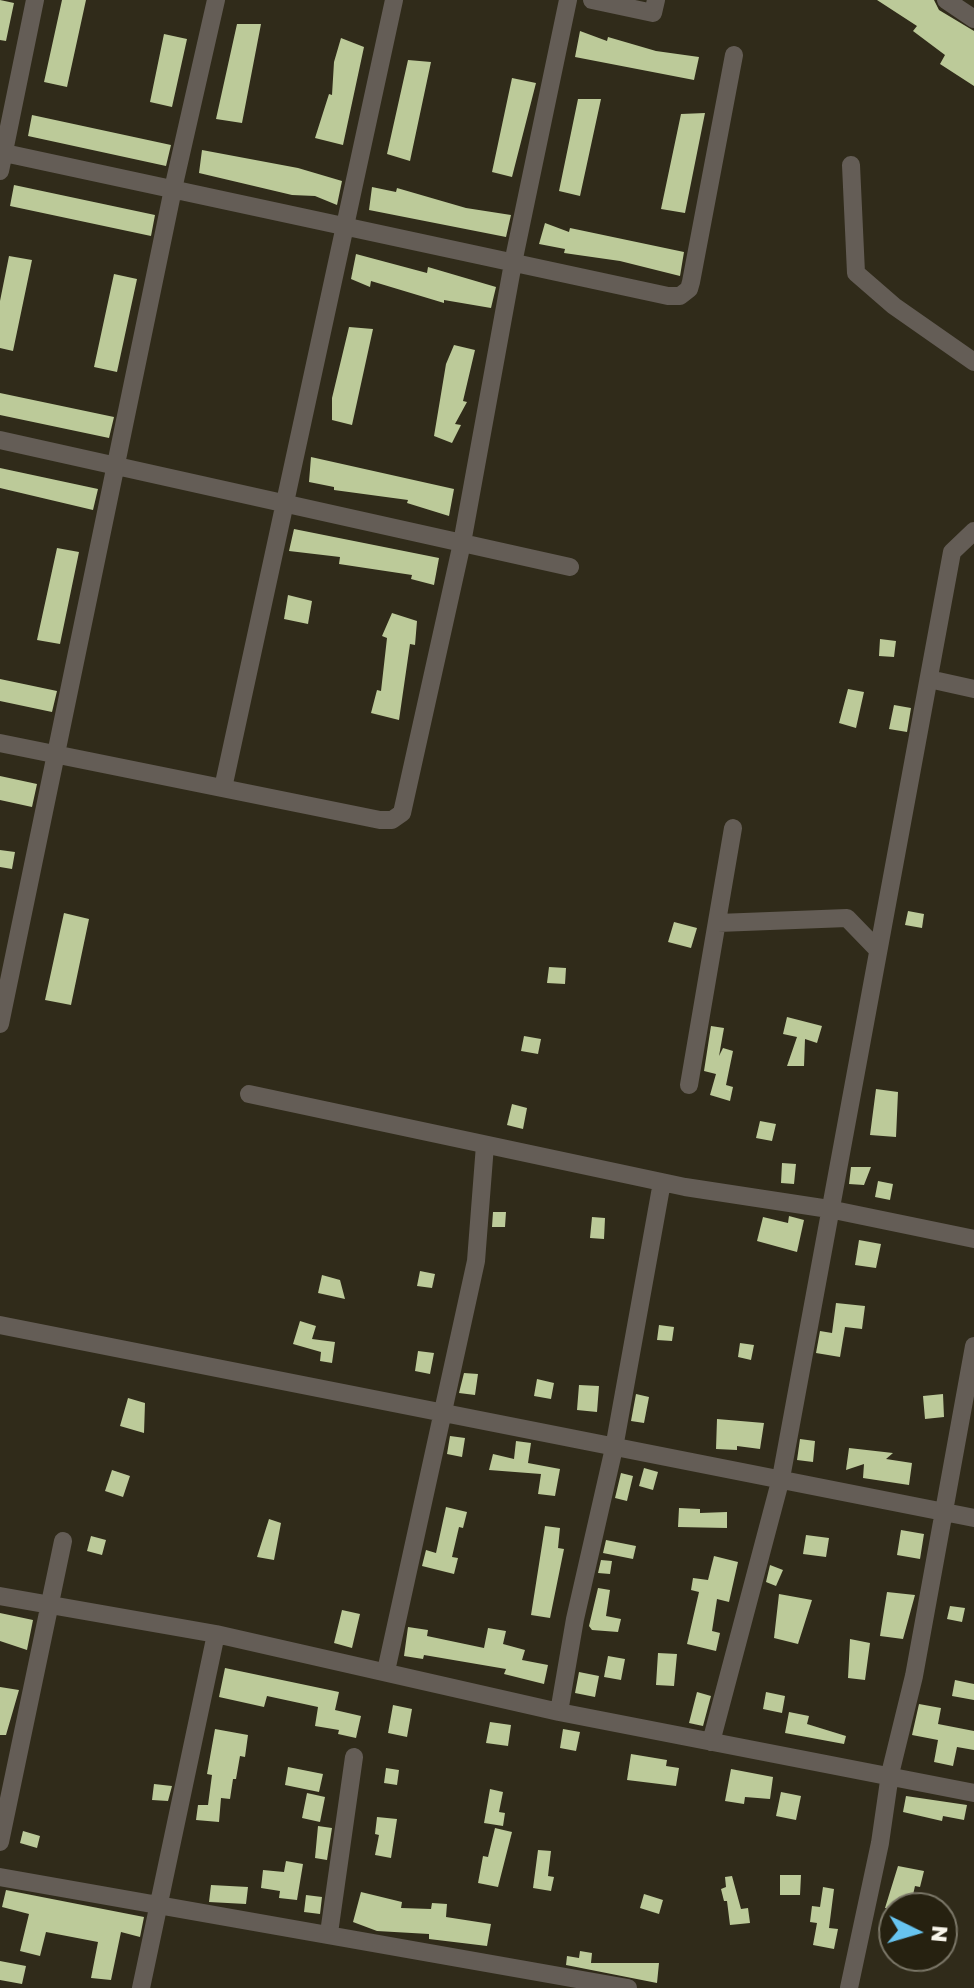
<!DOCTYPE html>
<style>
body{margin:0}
#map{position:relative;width:974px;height:1988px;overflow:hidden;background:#302b1a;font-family:"Golos Text",sans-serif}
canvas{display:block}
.north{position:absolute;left:878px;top:1892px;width:80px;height:80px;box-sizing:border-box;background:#262110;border:2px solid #7a7667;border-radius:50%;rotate:95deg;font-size:22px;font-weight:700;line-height:32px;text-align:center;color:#f8f5ea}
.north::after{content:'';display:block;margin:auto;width:28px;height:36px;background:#67c4f0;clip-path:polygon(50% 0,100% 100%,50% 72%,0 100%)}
</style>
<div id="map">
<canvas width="974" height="1988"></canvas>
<div class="north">N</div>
</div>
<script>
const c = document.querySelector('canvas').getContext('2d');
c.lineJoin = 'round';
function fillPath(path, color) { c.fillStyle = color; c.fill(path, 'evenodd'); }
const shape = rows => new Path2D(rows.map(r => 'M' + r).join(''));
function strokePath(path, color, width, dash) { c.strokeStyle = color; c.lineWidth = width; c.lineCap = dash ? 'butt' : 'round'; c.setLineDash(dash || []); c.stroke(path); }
fillPath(shape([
 [0,0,14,3,6,41,0,40],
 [62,0,86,0,67,87,44,82],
 [877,0,934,0,939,10,974,31,974,86,940,64,945,55,913,31,917,26],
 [237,24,261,24,242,123,216,119],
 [580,31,607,41,608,37,656,51,699,57,694,80,575,57],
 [164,34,187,39,172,107,150,102],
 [341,38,364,47,343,145,315,138,329,94,332,95,334,62],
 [408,60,431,62,410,161,387,154],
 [512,78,536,83,512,177,492,172],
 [578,99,601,99,580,196,559,191],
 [705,113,685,213,661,209,681,114],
 [32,115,171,145,166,166,28,136],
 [202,150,298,168,342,181,337,205,315,196,292,195,199,173],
 [14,185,155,215,151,236,10,206],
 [372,187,396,192,397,188,466,208,511,215,506,237,369,210],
 [545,223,569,232,570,228,684,252,680,276,620,261,564,253,565,249,539,244],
 [356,254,427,273,428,267,496,287,491,308,444,300,444,303,371,281,370,287,351,279],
 [9,256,32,260,13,351,0,348,0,301],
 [114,274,137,279,117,372,94,367],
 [349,327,373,329,352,425,332,420,332,398],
 [454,345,475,350,463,401,467,402,455,424,461,425,452,443,434,436,446,364],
 [0,393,114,417,109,438,0,415],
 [311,457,454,489,449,516,407,503,408,500,334,490,334,487,309,482],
 [0,468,98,489,93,510,0,488],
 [294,529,439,558,434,585,411,579,412,575,339,564,340,557,289,551],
 [57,548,79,552,60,644,37,640],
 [288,595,312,601,308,624,284,619],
 [392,613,417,621,415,645,410,644,399,720,371,713,377,690,381,691,387,638,382,636],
 [880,639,896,641,894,657,879,656],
 [0,679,57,691,52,712,0,701],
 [848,689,864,692,856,728,839,723],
 [894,705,911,708,907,732,889,729],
 [0,776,37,784,32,807,0,800],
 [0,850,15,852,12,869,0,867],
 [908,911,924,914,922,928,905,925],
 [64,913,89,919,71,1005,45,1000],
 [674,922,697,928,691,948,668,942],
 [549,967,566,968,565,984,547,983],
 [787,1017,822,1026,817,1043,805,1039,804,1066,787,1066,797,1037,783,1034],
 [711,1026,724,1028,719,1056,723,1048,733,1051,726,1085,733,1087,730,1101,710,1095,716,1074,704,1071],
 [524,1036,541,1039,538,1054,521,1051],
 [876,1089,898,1092,896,1137,870,1135],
 [512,1104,527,1108,523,1129,507,1125],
 [760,1121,776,1124,772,1141,756,1138],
 [782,1163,796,1164,794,1184,781,1183],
 [851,1167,871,1167,864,1185,849,1184],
 [878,1181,893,1184,890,1200,875,1197],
 [493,1212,506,1212,505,1227,492,1227],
 [789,1216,804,1220,797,1252,757,1241,763,1217,788,1223],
 [592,1217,605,1218,604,1239,590,1238],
 [859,1240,881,1244,876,1268,855,1265],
 [420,1271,435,1274,432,1288,417,1286],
 [322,1275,340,1280,345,1299,318,1293],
 [836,1303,865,1306,862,1329,845,1327,840,1357,816,1353,820,1331,832,1333],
 [300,1321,316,1326,312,1339,335,1342,332,1363,320,1361,321,1352,293,1344],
 [659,1325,674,1327,672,1341,657,1340],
 [740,1343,754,1345,751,1360,738,1357],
 [418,1351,434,1353,430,1374,415,1371],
 [464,1373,478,1374,475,1395,459,1393],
 [537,1379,554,1383,551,1399,534,1396],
 [579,1385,599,1386,597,1412,577,1410],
 [636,1394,649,1397,644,1423,631,1421],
 [943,1394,944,1417,925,1419,923,1396],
 [128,1398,145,1403,144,1433,120,1426],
 [717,1419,764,1423,760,1449,737,1446,737,1450,716,1449],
 [450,1436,465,1438,462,1457,447,1454],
 [800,1439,815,1441,813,1462,797,1460],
 [516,1441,531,1443,528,1463,560,1469,555,1496,538,1494,541,1474,489,1470,493,1454,514,1459],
 [849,1448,893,1453,886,1459,912,1463,909,1485,863,1478,864,1464,846,1470],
 [644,1468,658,1472,653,1490,639,1486],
 [112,1470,130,1476,123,1497,105,1491],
 [621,1473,633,1476,627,1501,615,1498],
 [446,1507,467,1512,463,1528,459,1527,452,1557,458,1558,454,1574,422,1566,426,1550,436,1553],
 [679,1508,700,1509,700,1513,727,1512,727,1528,678,1527],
 [269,1519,281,1523,274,1560,257,1557],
 [545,1526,560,1528,558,1548,564,1549,550,1618,531,1615],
 [901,1530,924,1534,920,1559,897,1555],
 [806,1535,829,1538,826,1557,803,1554],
 [91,1536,106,1540,102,1555,87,1551],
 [606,1540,636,1546,633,1559,603,1553],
 [714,1556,738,1562,729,1602,717,1599,712,1631,720,1633,716,1651,687,1644,699,1592,691,1590,693,1578,708,1580],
 [601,1560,612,1561,610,1574,598,1573],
 [770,1565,783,1570,776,1586,766,1582],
 [598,1588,610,1590,606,1616,621,1619,618,1632,592,1630,589,1626],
 [887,1592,915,1595,903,1639,880,1636],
 [779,1594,812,1600,798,1644,774,1638],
 [950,1606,965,1608,962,1622,947,1619],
 [342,1610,360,1614,352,1648,334,1643],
 [0,1613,33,1620,27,1650,0,1641],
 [408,1627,428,1630,427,1636,484,1648,488,1628,506,1631,503,1644,525,1650,522,1660,548,1665,544,1684,504,1674,506,1669,424,1655,423,1659,404,1656],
 [850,1639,870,1643,865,1680,848,1678],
 [658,1653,677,1654,674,1686,656,1685],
 [608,1656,625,1659,621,1680,604,1677],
 [225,1668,339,1692,335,1710,361,1716,356,1738,338,1734,339,1730,315,1726,318,1707,267,1696,264,1707,219,1697],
 [579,1672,599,1676,595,1697,575,1693],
 [955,1680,974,1684,974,1700,952,1696],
 [0,1687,19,1690,6,1735,0,1735],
 [697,1692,711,1696,703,1726,689,1723],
 [766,1692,785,1696,782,1713,763,1709],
 [919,1704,941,1708,938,1724,974,1731,974,1750,957,1747,953,1766,934,1762,938,1740,912,1735],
 [393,1705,412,1709,407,1737,388,1733],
 [789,1712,809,1716,807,1724,846,1736,844,1744,785,1733],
 [490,1722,511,1725,508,1746,486,1743],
 [215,1729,248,1735,245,1757,240,1756,236,1779,233,1779,230,1799,221,1798,219,1822,196,1820,198,1805,208,1805,212,1775,207,1774],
 [563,1729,580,1732,576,1751,560,1748],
 [631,1754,667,1760,666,1766,679,1768,676,1786,627,1780],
 [288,1767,323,1774,319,1792,285,1785],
 [386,1768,399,1770,397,1785,384,1783],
 [731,1769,773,1777,770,1799,745,1797,744,1804,725,1801],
 [154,1784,172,1786,168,1801,152,1800],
 [490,1789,503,1792,499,1812,505,1813,503,1826,484,1823],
 [781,1792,801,1796,796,1820,776,1816],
 [307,1793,325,1797,320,1822,302,1818],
 [906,1796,967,1805,964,1820,943,1816,942,1821,903,1812],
 [377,1817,397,1819,391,1858,375,1855,379,1835,375,1834],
 [318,1826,332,1828,327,1860,315,1858],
 [495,1828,512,1832,498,1887,478,1883,483,1856,488,1857],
 [23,1831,40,1836,37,1848,20,1843],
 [538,1850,551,1851,548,1876,554,1877,551,1891,533,1888],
 [286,1861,303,1864,297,1900,279,1898,280,1891,261,1888,263,1870,284,1872],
 [898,1866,924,1871,920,1887,915,1886,910,1908,885,1908],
 [780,1875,801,1875,800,1895,780,1895],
 [732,1876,741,1909,748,1908,750,1923,730,1925,727,1901,724,1901,721,1889,726,1887,725,1877],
 [211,1885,248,1887,246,1904,209,1902],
 [823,1887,834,1889,829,1928,838,1929,834,1949,813,1945,817,1923,810,1922,812,1906,820,1907],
 [6,1890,144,1917,140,1937,121,1932,111,1980,91,1978,98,1942,46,1932,40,1956,20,1951,29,1914,2,1907],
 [361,1892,402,1902,401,1908,431,1909,432,1903,447,1904,446,1917,491,1924,487,1946,429,1939,429,1934,377,1931,353,1922],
 [644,1894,663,1900,659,1914,640,1908],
 [306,1895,322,1897,320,1914,304,1912],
 [580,1951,592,1953,591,1963,659,1963,657,1983,566,1965,567,1956,579,1958],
 [0,1961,26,1966,22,1984,0,1980]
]), '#bcca99');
strokePath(shape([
 [592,0,653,13,656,0],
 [946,0,974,19],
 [0,152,668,296,680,296,689,289,691,282,734,55],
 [851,165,856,273,894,306,974,362],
 [0,171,35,0],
 [0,440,570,567],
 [929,679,974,689],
 [0,743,380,820,392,820,402,813,462,543,513,263,568,0],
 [223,788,394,0],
 [718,923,847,918,878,950],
 [0,1024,173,189,216,0],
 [689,1085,733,828],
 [249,1094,685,1187,829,1209,974,1239],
 [0,1325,974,1518],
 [0,1596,216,1634,559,1712,974,1793],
 [386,1671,476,1261,485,1145],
 [559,1712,575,1619,614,1448,662,1182],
 [711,1742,781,1478,952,552,974,531],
 [0,1842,63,1541],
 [0,1877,628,1988],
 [329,1933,354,1757],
 [141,1988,216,1634],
 [849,1988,880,1843,890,1774,914,1676,974,1346]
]), '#645d56', 18);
</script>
